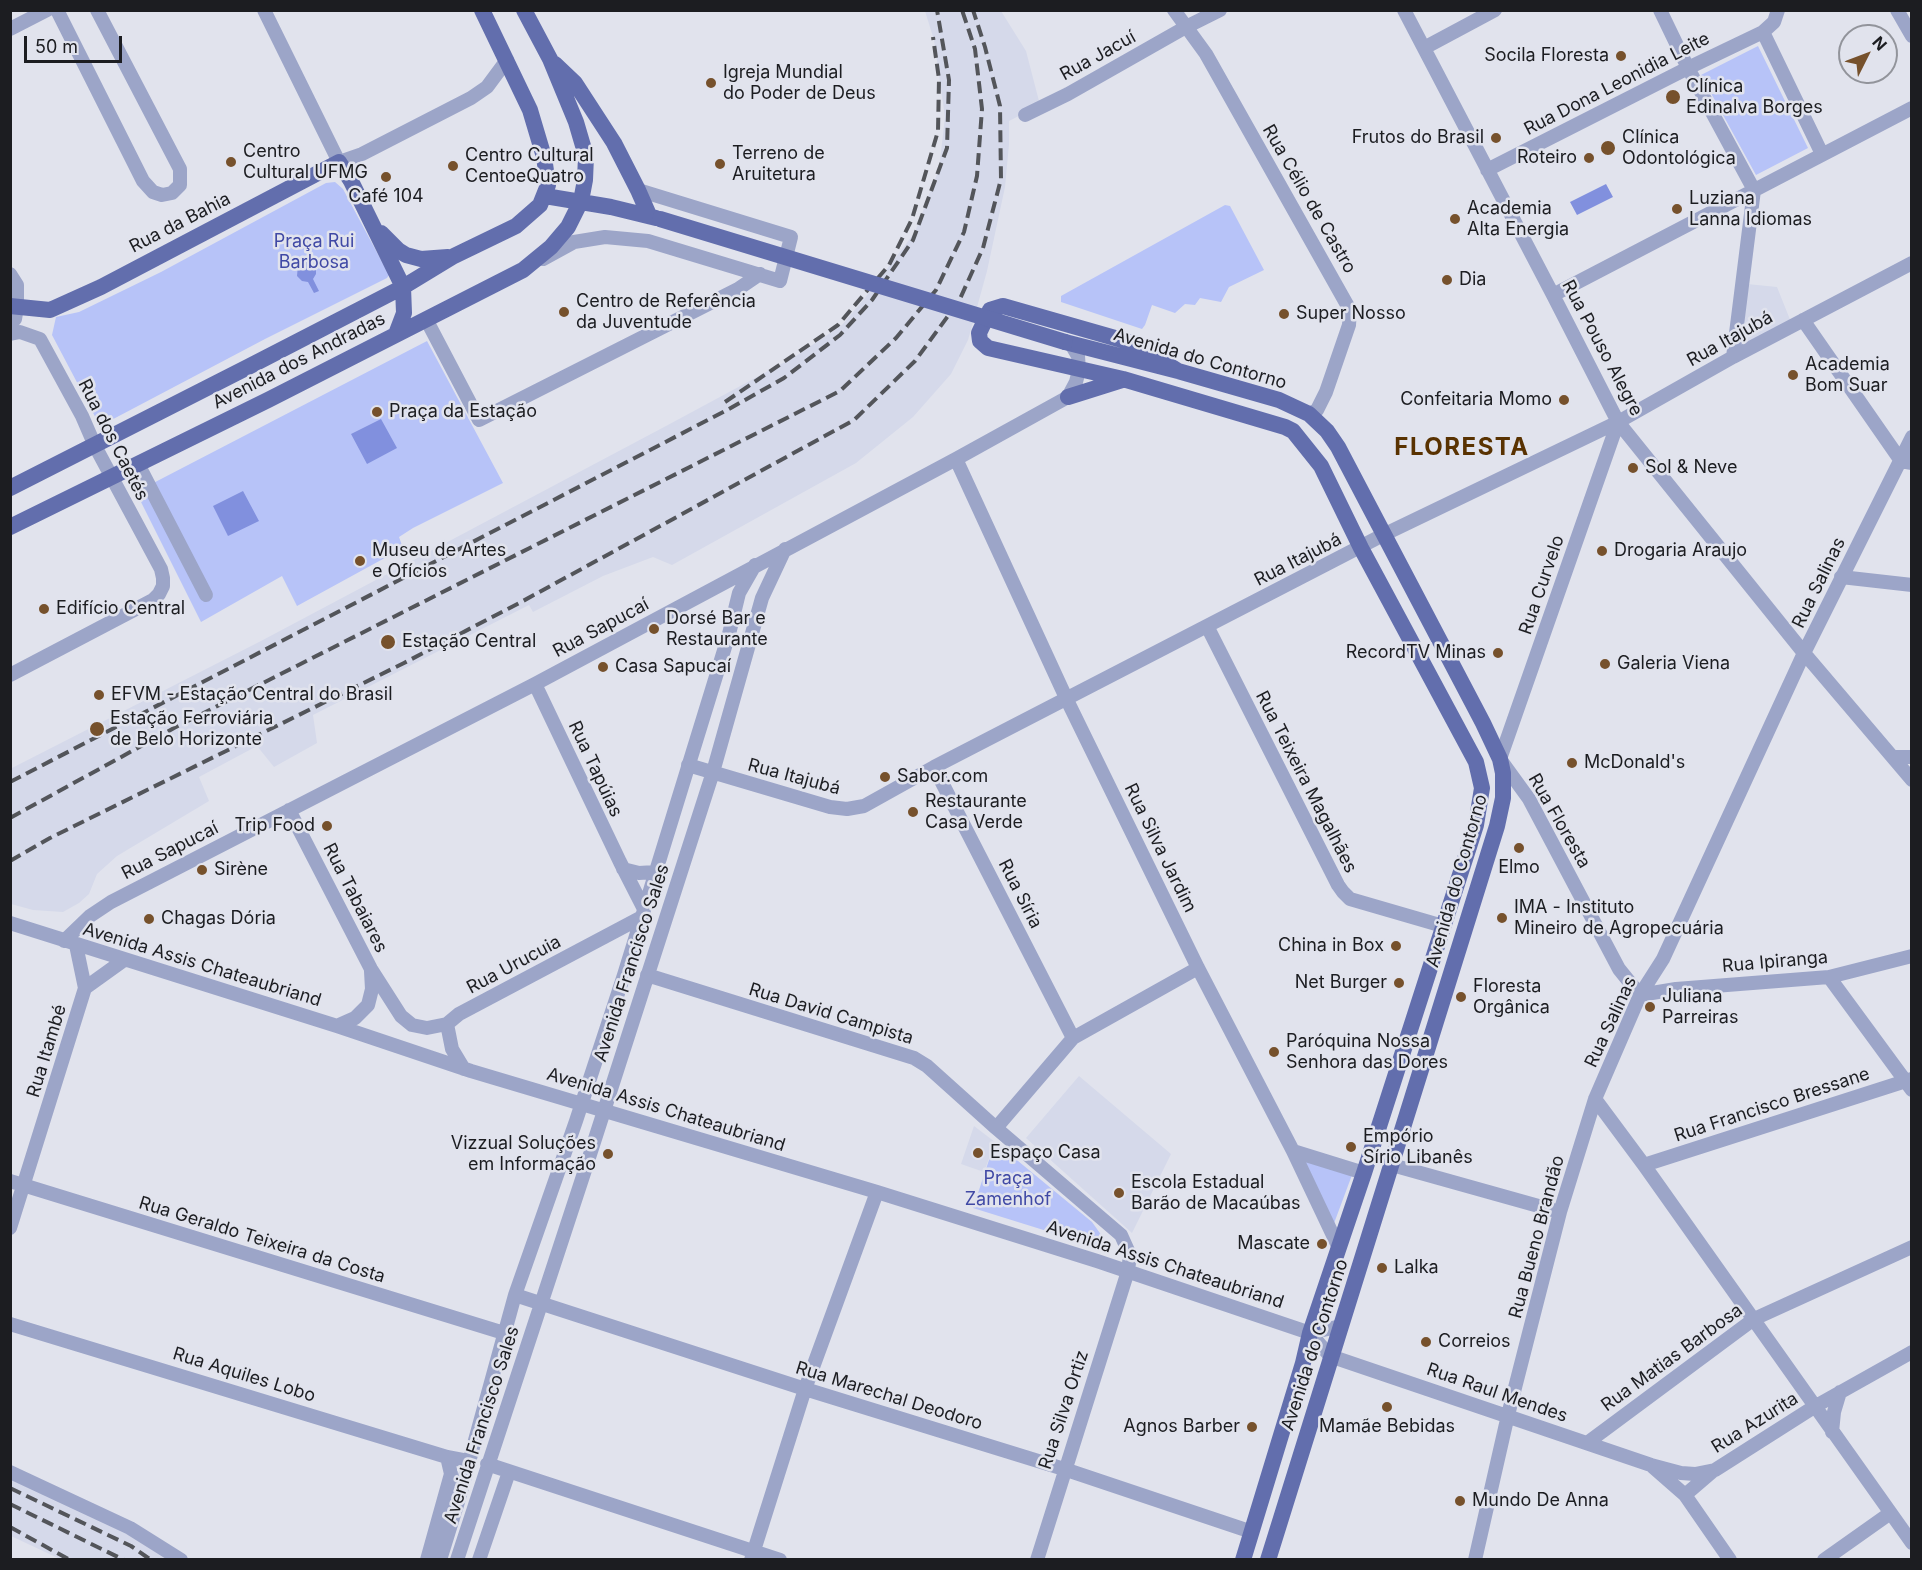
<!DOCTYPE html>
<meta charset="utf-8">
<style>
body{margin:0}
#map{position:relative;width:1922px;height:1570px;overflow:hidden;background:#e1e3ed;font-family:Inter,sans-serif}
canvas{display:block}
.frame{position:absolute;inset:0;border:12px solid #1c1d21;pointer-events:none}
.north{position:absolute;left:1838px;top:24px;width:60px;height:60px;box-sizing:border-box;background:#e1e3ed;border:2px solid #92949b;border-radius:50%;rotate:48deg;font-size:16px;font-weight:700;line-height:24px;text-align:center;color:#1c1d21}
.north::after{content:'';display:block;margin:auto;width:21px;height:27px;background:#76512c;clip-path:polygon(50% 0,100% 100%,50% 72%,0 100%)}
.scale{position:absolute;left:24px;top:36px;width:98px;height:27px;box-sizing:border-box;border:3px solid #1c1d21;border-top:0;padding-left:8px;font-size:18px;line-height:21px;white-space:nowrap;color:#1c1d21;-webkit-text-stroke:4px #e1e3ed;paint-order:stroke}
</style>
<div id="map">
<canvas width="1922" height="1570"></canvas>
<div class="frame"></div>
<div class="north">N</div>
<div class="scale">50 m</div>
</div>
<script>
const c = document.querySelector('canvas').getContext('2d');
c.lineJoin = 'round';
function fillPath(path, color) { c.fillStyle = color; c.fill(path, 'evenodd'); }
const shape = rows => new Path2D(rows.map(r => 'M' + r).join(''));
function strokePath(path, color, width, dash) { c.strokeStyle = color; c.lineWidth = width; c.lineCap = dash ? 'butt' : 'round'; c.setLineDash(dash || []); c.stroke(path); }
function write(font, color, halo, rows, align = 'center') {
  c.font = font + ' Inter,sans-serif'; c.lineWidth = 5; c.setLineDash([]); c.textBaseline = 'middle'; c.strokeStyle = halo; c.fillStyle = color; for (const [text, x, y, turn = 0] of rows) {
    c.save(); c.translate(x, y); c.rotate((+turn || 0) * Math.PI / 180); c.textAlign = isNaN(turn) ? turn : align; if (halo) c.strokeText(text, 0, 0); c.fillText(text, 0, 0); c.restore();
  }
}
fillPath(shape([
 [925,11,1001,11,1026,51,1040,105,1009,121,1009,144,1005,187,987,271,968,340,951,374,913,417,856,463,672,565,653,557,603,576,533,612,529,605,313,715,317,743,274,767,257,746,199,777,209,801,117,856,97,874,89,894,79,903,63,912,33,910,11,904,10,769,261,641,666,426,796,356,842,325,865,298,915,232,939,169,945,117,934,40],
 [1747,284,1777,287,1791,322,1741,347],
 [1079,1076,1171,1154,1132,1233,1026,1138],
 [974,1126,995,1142,984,1172,961,1164],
 [10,1479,125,1532,173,1559,60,1559,11,1536]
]), '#d5d9ea');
fillPath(shape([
 [1758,46,1808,148,1756,175,1701,75],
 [335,182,343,189,389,275,387,278,265,339,100,426,52,335,56,317,79,312,161,272,326,183],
 [1225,205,1230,206,1264,270,1229,287,1221,302,1200,298,1195,305,1185,304,1175,313,1152,305,1145,325,1142,329,1061,302,1061,296],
 [427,341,503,483,413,528,399,537,403,548,297,606,282,576,201,622,136,492],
 [995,1142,1092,1222,1102,1236,1101,1245,1098,1247,973,1208],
 [1302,1159,1352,1175,1333,1226]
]), '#b7c3f8');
fillPath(shape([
 [1606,184,1613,197,1577,215,1570,202],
 [306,262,313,264,316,268,316,274,313,279,319,291,314,293,308,282,302,281,297,276,298,265],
 [381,419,397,448,367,464,351,434],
 [243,491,259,521,228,536,213,506]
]), '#8190de');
strokePath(shape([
 [57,10,143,181,153,192,162,195,172,193,180,185,180,169,97,10],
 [264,10,339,162,362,154,471,98,487,87,507,60],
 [1174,10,1206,54,1350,310,1349,325,1326,392,1317,410,1309,414],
 [1404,10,1553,295,1618,422,1804,653,1912,780],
 [1660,10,1688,68,1754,190],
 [1897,10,1912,36],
 [10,29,47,10],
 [1763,32,1822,154],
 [1424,48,1495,10],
 [1025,115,1068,94,1186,27,1220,10],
 [1487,170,1688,68,1763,32,1774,22,1778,10],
 [543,259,574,242,605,237,648,241,780,281,791,237,638,190],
 [10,274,17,285,17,307,15,319,10,324],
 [1553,295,1912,108],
 [426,319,479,420,738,289,760,274],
 [1803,320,1901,461,1912,463],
 [10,334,20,332,40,339,82,416,95,446,161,569,163,578,163,586,159,594,153,600,10,675],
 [1733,357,1754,190],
 [1618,422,1500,759,1529,799,1619,969,1640,995,1676,989,1829,977,1912,956],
 [956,459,1067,700,1198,968,1293,1151,1339,1248],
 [138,464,206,595],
 [1841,577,1912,585],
 [1207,626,1338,885,1343,892,1350,899,1443,926],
 [535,684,620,862,644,909],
 [1893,757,1912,757],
 [688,765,830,807,847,809,864,806,934,767,1383,535,1618,422,1733,357,1912,263],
 [934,767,1073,1038],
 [289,810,371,969,401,1016,412,1025,427,1028,447,1024],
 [623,869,639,873,655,872],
 [10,923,337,1026,471,1071,877,1192,1097,1261,1310,1333,1330,1356,1651,1465,1681,1473,1695,1474,1715,1470,1814,1407,1912,1352],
 [64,941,90,916,111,902,535,684,956,459,1068,397,1076,382,1079,370,1078,356,1071,344],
 [647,975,914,1058,927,1066,996,1128,1121,1235,1130,1255,1128,1271,1037,1560],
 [1829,977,1912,1090],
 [85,988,124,960],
 [447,1024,459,1014,642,917],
 [447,1024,452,1049,464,1069],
 [337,1026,355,1018,368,1005,372,989,371,971],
 [1595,1099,1644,1165,1912,1543],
 [996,1128,1073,1038,1198,968],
 [1293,1151,1364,1173],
 [1392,1165,1560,1212],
 [1644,1165,1912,1079],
 [10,1181,504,1333],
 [10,1228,85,988,76,945],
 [515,1295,805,1389,1064,1469,1252,1532],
 [10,1324,447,1457,468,1461],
 [1310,1333,1341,1326],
 [1832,1432,1834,1412,1840,1392],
 [1587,1443,1754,1319,1912,1247],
 [487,1464,780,1560],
 [1653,1467,1685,1495,1730,1560],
 [10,1472,130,1528,181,1560],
 [1685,1495,1713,1471],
 [427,1560,451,1474,447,1457],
 [440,1560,458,1502,515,1295,576,1121,624,975,729,634,739,593,755,565],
 [457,1560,585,1170,713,772,762,598,785,549],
 [479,1560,509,1472],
 [751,1560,805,1389,877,1192],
 [1475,1560,1508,1415,1560,1212,1595,1099,1640,995,1663,959,1804,653,1912,437],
 [1824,1560,1889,1514]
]), '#9ca5c8', 14);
strokePath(shape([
 [555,64,575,83,614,143,638,190,649,215],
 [545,196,611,207,656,218],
 [381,233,398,250,406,255,421,259,448,257],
 [10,306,50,310,101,287,339,162,351,181,403,287,404,313,396,334],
 [1065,342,1178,371,1279,400,1309,414,1327,431,1338,447,1483,723,1500,759,1503,773,1503,798,1497,826,1268,1560],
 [1178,371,1136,344,1003,306,990,310,979,333,980,341,988,348,1123,379,1285,427,1293,431,1321,466,1361,548,1476,762,1482,788,1476,825,1364,1173,1310,1333,1303,1363,1243,1560],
 [1068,397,1122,380],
 [10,488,250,366,403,287,454,256,516,226,540,205,548,185,544,157,530,110,482,10],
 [10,527,268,400,523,270,551,247,568,227,581,201,585,180,586,156,576,122,550,59,524,10]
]), '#626ead', 16);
strokePath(shape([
 [725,402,838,325,889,265,912,219,938,131,939,79,933,37],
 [10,782,729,409,784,378,840,335,872,300,913,240,947,148,949,80,937,10],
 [10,818,174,728,840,391,896,338,936,290,964,232,977,176,982,109,975,49,962,10],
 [10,861,50,838,404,663,523,601,854,420,915,361,959,301,983,248,1001,179,1000,106,985,47,973,10],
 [10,1488,131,1546,151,1560],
 [10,1504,124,1560],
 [10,1527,70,1560]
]), '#53555a', 4, [12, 6]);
strokePath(shape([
 [660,219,1065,342]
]), '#626ead', 16);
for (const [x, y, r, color] of [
 [1621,56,6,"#76512c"],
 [711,83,6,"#76512c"],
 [1673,97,8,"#76512c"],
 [1496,138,6,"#76512c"],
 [1608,148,8,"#76512c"],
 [1589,158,6,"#76512c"],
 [231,162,6,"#76512c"],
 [720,164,6,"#76512c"],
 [453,166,6,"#76512c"],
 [386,177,6,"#76512c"],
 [1677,209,6,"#76512c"],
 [1455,219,6,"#76512c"],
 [1447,280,6,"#76512c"],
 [564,312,6,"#76512c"],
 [1284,314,6,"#76512c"],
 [1793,375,6,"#76512c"],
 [1564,400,6,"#76512c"],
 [377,412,6,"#76512c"],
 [1633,468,6,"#76512c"],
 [1602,551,6,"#76512c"],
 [360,561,6,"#76512c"],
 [44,609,6,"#76512c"],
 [654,629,6,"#76512c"],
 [388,642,8,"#76512c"],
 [1498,653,6,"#76512c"],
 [1605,664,6,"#76512c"],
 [603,667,6,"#76512c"],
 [99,695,6,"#76512c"],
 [97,729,8,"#76512c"],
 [1572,763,6,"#76512c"],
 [885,777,6,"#76512c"],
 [913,812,6,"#76512c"],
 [327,826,6,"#76512c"],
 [1519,848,6,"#76512c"],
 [202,870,6,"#76512c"],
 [1502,918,6,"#76512c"],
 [149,919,6,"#76512c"],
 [1396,946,6,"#76512c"],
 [1399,983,6,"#76512c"],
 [1461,997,6,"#76512c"],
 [1650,1007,6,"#76512c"],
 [1274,1052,6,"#76512c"],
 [1351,1147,6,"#76512c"],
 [978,1153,6,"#76512c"],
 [608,1154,6,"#76512c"],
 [1119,1193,6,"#76512c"],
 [1322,1244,6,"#76512c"],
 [1382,1268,6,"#76512c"],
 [1426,1342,6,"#76512c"],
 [1387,1407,6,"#76512c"],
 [1252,1427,6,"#76512c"],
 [1460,1501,6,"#76512c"]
]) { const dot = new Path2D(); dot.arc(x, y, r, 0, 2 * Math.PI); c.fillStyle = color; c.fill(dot); strokePath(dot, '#e1e3ed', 2); }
write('18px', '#1c1d21', '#e1e3ed', [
 ["Rua Jacuí",1098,56,-29],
 ["Rua Dona Leonidia Leite",1617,84,-27],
 ["Rua Célio de Castro",1309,199,60],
 ["Rua da Bahia",180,223,-27],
 ["Rua Itajubá",1730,339,-29],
 ["Rua Pouso Alegre",1602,348,62],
 ["Avenida do Contorno",1200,359,16],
 ["Avenida dos Andradas",299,361,-27],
 ["Rua dos Caetés",113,440,63],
 ["Rua Itajubá",1298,560,-27],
 ["Rua Salinas",1819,583,-64],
 ["Rua Curvelo",1542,585,-71],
 ["Rua Sapucaí",601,628,-28],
 ["Rua Tapúias",595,769,65],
 ["Rua Itajubá",794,777,15],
 ["Rua Teixeira Magalhães",1306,782,63],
 ["Rua Floresta",1559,821,60],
 ["Rua Silva Jardim",1160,848,64],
 ["Rua Sapucaí",170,851,-27],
 ["Avenida do Contorno",1457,881,-74],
 ["Rua Síria",1020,894,63],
 ["Rua Tabaiares",355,898,63],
 ["Rua Ipiranga",1775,962,-5],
 ["Avenida Francisco Sales",632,963,-72],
 ["Avenida Assis Chateaubriand",202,965,17],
 ["Rua Urucuia",514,965,-28],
 ["Rua David Campista",831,1014,17],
 ["Rua Salinas",1611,1022,-65],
 ["Rua Itambé",47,1051,-73],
 ["Rua Francisco Bressane",1772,1105,-18],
 ["Avenida Assis Chateaubriand",666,1110,17],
 ["Rua Bueno Brandão",1537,1237,-75],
 ["Rua Geraldo Teixeira da Costa",262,1240,17],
 ["Avenida Assis Chateaubriand",1165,1265,18],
 ["Avenida do Contorno",1315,1345,-72],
 ["Rua Matias Barbosa",1672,1358,-36],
 ["Rua Aquiles Lobo",244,1375,17],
 ["Rua Raul Mendes",1497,1393,19],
 ["Rua Marechal Deodoro",889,1396,17],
 ["Rua Silva Ortiz",1064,1410,-72],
 ["Rua Azurita",1755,1423,-32],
 ["Avenida Francisco Sales",482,1425,-72]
]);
write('18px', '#1c1d21', '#e1e3ed', [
 ["Socila Floresta",1609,56,"right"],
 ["Igreja Mundial",723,73],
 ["do Poder de Deus",723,94],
 ["Clínica",1686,87],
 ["Edinalva Borges",1686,108],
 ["Frutos do Brasil",1484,138,"right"],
 ["Clínica",1622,138],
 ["Odontológica",1622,159],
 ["Centro",243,152],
 ["Cultural UFMG",243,173],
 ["Terreno de",732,154],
 ["Aruitetura",732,175],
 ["Centro Cultural",465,156],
 ["CentoeQuatro",465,177],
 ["Roteiro",1577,158,"right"],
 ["Café 104",386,197,"center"],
 ["Luziana",1689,199],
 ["Lanna Idiomas",1689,220],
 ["Academia",1467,209],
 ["Alta Energia",1467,230],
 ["Dia",1459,280],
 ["Centro de Referência",576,302],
 ["da Juventude",576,323],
 ["Super Nosso",1296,314],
 ["Academia",1805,365],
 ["Bom Suar",1805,386],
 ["Confeitaria Momo",1552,400,"right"],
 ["Praça da Estação",389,412],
 ["Sol & Neve",1645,468],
 ["Museu de Artes",372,551],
 ["e Ofícios",372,572],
 ["Drogaria Araujo",1614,551],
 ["Edifício Central",56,609],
 ["Dorsé Bar e",666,619],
 ["Restaurante",666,640],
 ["Estação Central",402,642],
 ["RecordTV Minas",1486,653,"right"],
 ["Galeria Viena",1617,664],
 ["Casa Sapucaí",615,667],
 ["EFVM - Estação Central do Brasil",111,695],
 ["Estação Ferroviária",110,719],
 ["de Belo Horizonte",110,740],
 ["McDonald's",1584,763],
 ["Sabor.com",897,777],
 ["Restaurante",925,802],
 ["Casa Verde",925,823],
 ["Trip Food",315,826,"right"],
 ["Elmo",1519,868,"center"],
 ["Sirène",214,870],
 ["IMA - Instituto",1514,908],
 ["Mineiro de Agropecuária",1514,929],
 ["Chagas Dória",161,919],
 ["China in Box",1384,946,"right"],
 ["Net Burger",1387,983,"right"],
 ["Floresta",1473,987],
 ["Orgânica",1473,1008],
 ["Juliana",1662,997],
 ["Parreiras",1662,1018],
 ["Paróquina Nossa",1286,1042],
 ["Senhora das Dores",1286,1063],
 ["Empório",1363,1137],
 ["Sírio Libanês",1363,1158],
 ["Vizzual Soluções",596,1144,"right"],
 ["em Informação",596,1165,"right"],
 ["Espaço Casa",990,1153],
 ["Escola Estadual",1131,1183],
 ["Barão de Macaúbas",1131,1204],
 ["Mascate",1310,1244,"right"],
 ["Lalka",1394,1268],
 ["Correios",1438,1342],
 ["Agnos Barber",1240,1427,"right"],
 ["Mamãe Bebidas",1387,1427,"center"],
 ["Mundo De Anna",1472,1501]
], 'left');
write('18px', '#4049a5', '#e1e3ed', [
 ["Praça Rui",314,242],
 ["Barbosa",314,263],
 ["Praça",1008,1179],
 ["Zamenhof",1008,1200]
]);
c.letterSpacing = '1.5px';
write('bold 24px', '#593201', '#e1e3ed', [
 ["FLORESTA",1462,448]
]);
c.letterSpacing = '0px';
</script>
